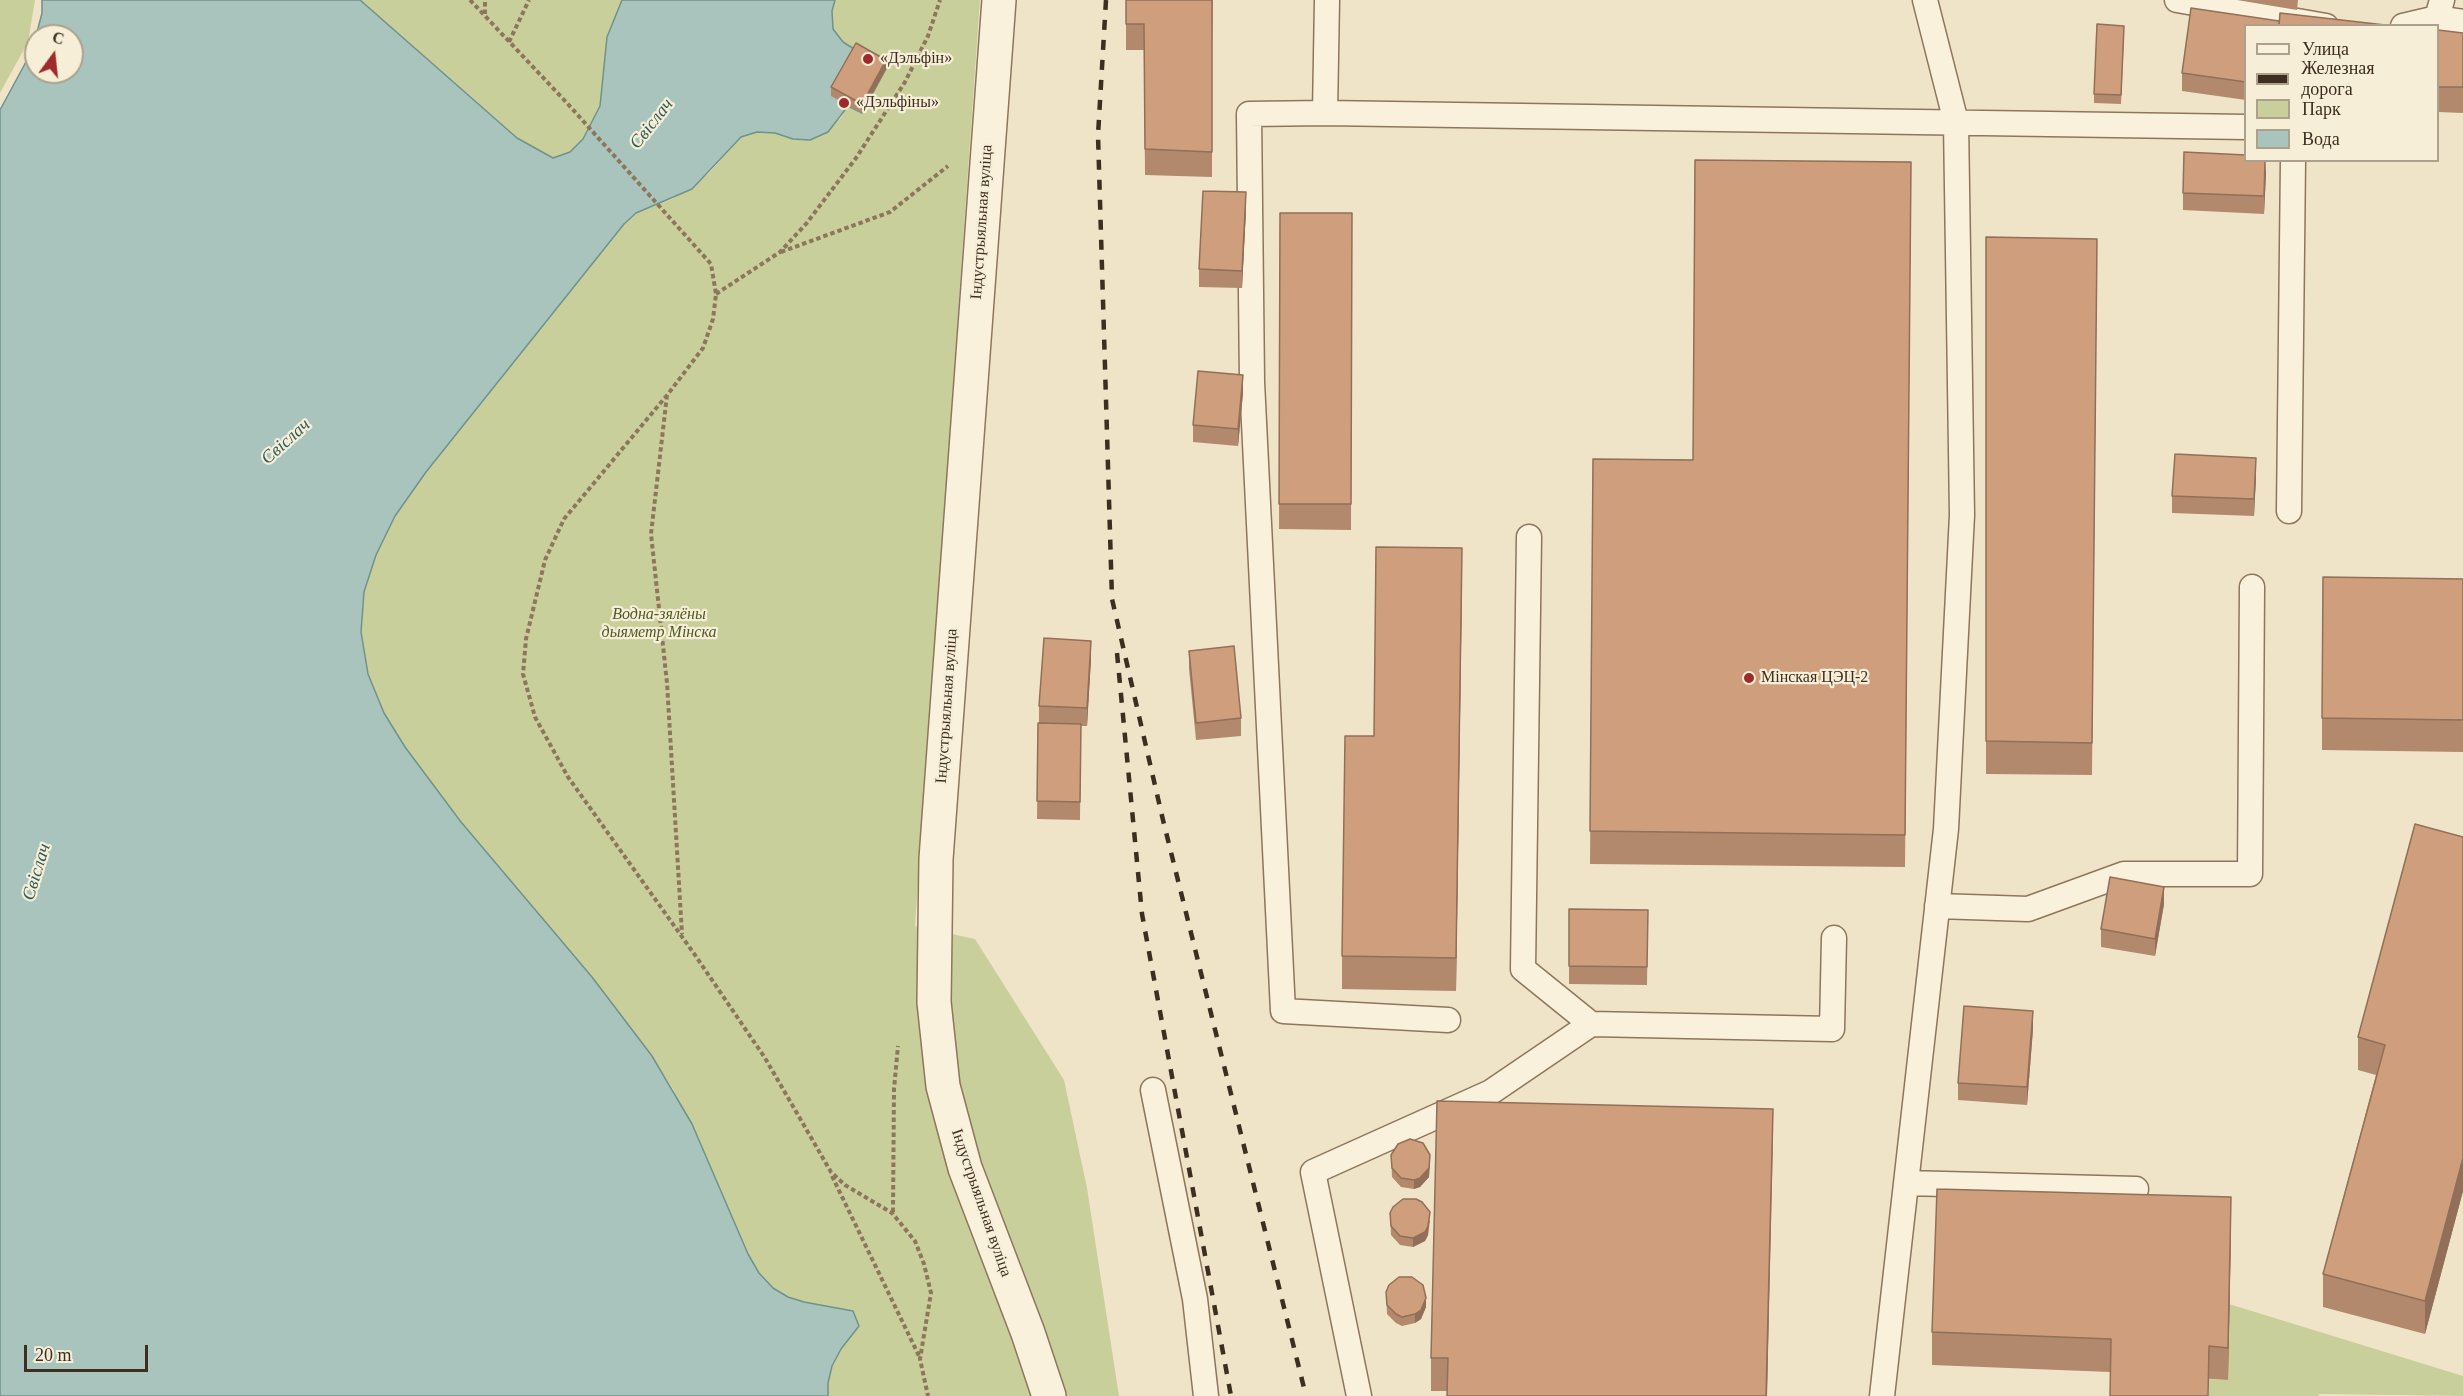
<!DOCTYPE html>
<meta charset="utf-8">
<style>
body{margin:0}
#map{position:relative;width:2463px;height:1396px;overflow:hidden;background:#f0e4c8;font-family:Georgia,serif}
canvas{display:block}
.legend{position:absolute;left:2244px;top:24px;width:195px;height:138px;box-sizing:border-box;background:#f7eed8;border:2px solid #ada18e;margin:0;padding:8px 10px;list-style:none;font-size:18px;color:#3d2e20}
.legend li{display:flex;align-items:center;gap:12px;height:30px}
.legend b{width:30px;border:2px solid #ada18e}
.north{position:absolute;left:24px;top:24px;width:60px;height:60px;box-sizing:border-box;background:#f7eed8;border:2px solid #ada18e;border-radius:50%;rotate:15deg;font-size:16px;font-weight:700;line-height:24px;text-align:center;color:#3d2e20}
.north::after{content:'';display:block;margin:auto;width:21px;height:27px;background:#9e2a2b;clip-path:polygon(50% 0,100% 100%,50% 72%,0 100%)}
.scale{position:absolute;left:24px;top:1345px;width:124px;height:27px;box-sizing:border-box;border:3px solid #3d2e20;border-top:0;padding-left:8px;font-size:18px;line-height:21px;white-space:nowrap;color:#3d2e20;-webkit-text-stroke:4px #f7eed8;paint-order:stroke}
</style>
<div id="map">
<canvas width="2463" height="1396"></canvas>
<ul class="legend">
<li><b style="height:8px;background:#faf1dc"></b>Улица</li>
<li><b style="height:8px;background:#3d2e20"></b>Железная дорога</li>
<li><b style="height:16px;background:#c9cf9b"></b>Парк</li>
<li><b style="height:16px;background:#a9c4bc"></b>Вода</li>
</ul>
<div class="north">С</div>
<div class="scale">20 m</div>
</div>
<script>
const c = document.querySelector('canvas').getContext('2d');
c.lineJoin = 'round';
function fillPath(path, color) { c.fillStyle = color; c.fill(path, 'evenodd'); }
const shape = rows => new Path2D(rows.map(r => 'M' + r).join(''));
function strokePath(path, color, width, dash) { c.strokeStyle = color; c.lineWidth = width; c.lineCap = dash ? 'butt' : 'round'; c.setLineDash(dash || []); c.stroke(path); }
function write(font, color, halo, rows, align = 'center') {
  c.font = font + ' Georgia,serif'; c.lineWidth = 4.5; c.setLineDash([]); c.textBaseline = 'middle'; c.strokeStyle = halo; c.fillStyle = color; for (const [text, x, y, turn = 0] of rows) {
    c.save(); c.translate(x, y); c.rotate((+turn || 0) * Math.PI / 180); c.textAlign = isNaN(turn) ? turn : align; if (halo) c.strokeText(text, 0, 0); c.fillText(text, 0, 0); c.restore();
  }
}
fillPath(shape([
 [0,0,35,0,28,42,0,93],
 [360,0,622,0,607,37,600,106,583,139,570,152,553,158,517,138],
 [835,0,980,0,915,926,975,939,1064,1080,1087,1188,1119,1396,828,1396,828,1383,832,1366,841,1349,859,1326,853,1311,804,1302,788,1297,773,1288,759,1273,748,1254,673,1089,652,1056,592,977,461,822,405,748,384,713,368,674,361,632,364,592,376,555,395,516,426,472,624,224,636,213,672,199,708,174,741,137,756,132,775,133,793,139,840,119,848,106,861,113,856,52,843,42,833,29,832,11],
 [2229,1304,2463,1376,2463,1396,2319,1394,2319,1396,2209,1396,2209,1379,2228,1380]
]), '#c9cf9b');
const water = shape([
 [42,0,360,0,517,138,553,158,570,152,583,139,600,106,607,37,622,0,835,0,832,11,833,29,843,42,886,69,862,113,848,106,828,132,810,140,793,139,775,133,757,132,741,137,692,189,636,213,624,224,426,472,395,516,376,555,364,592,361,632,368,674,384,713,405,747,461,822,592,977,652,1056,692,1124,748,1254,759,1273,773,1288,788,1297,804,1302,853,1311,859,1326,841,1349,832,1366,828,1383,828,1396,0,1396,0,110,34,47,36,38,36,72,72,72,72,36,36,36,42,13,42,0]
]);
fillPath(water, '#a9c4bc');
strokePath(water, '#6f938a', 1.5);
const service = shape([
 [2177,0,2326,26],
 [2442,0,2437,18,2463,22],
 [2403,26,2437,18],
 [1325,113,1327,0],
 [2289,511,2293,160],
 [1529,537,1523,969,1591,1024],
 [1937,906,2028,909,2124,874,2250,874,2252,587],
 [1448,1020,1283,1011,1252,382,1249,114,1325,113,2246,127],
 [1153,1090,1195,1299,1206,1396],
 [1906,1183,2136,1189],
 [1359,1396,1313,1172,1491,1092,1591,1024,1832,1029,1834,938],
 [1882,1396,1946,829,1962,515,1956,122,1925,0]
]);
const minor = shape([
 [999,0,936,859,934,1002,943,1086,965,1168,1028,1333,1049,1396]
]);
strokePath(service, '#8d765c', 27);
strokePath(minor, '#8d765c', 36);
strokePath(shape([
 [470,0,567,103,711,264,716,294,713,319,703,348,668,394,564,519,545,560,526,639,523,674,535,717,568,777,695,955,765,1058,831,1172,845,1185,892,1213,915,1241,924,1264,931,1293,920,1359,928,1396],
 [485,14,485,0],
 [509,42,529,0],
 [781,252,890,212,948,166],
 [716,294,780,252,806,224,856,158,905,82,928,36,940,0],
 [667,395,651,534,667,683,682,934],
 [832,1176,920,1358],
 [893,1212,894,1089,898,1046]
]), '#8d765c', 4, [4.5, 3]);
strokePath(service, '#faf1dc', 24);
strokePath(minor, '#faf1dc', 33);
strokePath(shape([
 [1106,0,1098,135,1112,599,1163,820,1306,1396],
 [1117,653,1142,914,1231,1396]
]), '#3d2e20', 4.5, [10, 10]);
fillPath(shape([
 [1126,0,1213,0,1212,45,1212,177,1145,175,1144,50,1126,50],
 [2237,0,2298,0,2297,10],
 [2191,8,2279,21,2280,13,2394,26,2246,26,2246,100,2182,91,2182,73],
 [2438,30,2463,33,2463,113,2438,112],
 [2124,34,2121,104,2094,103,2094,94],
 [886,69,862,113,831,96,831,87],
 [1911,162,1905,867,1590,864,1593,459,1693,460],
 [2266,173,2264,214,2183,210,2183,193],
 [1246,210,1242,288,1199,287,1199,269],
 [1280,213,1352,213,1351,530,1279,529],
 [1986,237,2097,239,2092,775,1986,774],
 [1243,393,1238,446,1193,442,1193,425],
 [2256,476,2254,516,2172,513,2172,496],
 [2463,579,2463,752,2322,750,2322,718],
 [1462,581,1456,991,1342,989,1342,956,1374,736],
 [1189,651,1241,718,1241,736,1196,740,1189,669],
 [1091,659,1087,726,1081,726,1080,820,1037,819,1038,723,1039,723,1039,706],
 [2463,837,2463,1191,2425,1334,2323,1307,2323,1274,2376,1075,2358,1070,2358,1037],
 [2164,904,2155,956,2101,947,2101,929],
 [1569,909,1648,910,1647,985,1569,984],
 [2033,1029,2027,1105,1958,1100,1958,1083],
 [1773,1142,1767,1396,1447,1396,1447,1391,1431,1391,1431,1358],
 [1391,1155,1430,1164,1429,1177,1420,1187,1414,1189,1401,1187,1392,1177],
 [1390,1213,1430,1221,1428,1235,1425,1241,1413,1247,1400,1245,1391,1235],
 [2231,1230,2228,1380,2110,1372,1932,1365,1932,1332],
 [1386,1292,1426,1307,1421,1319,1415,1323,1402,1326,1396,1323,1387,1314]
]), '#b2896c');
fillPath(shape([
 [886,60,886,69,862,113,862,104],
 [2265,160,2266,173,2264,214,2264,196],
 [1246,192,1246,210,1242,288,1242,271],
 [1243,375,1243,393,1238,446,1238,429],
 [2256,458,2256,476,2254,516,2254,499],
 [1462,548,1462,581,1456,991,1456,958],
 [1091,641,1091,659,1087,726,1087,708],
 [2164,887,2164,904,2155,956,2155,939],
 [2033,1011,2033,1029,2027,1105,2027,1087],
 [1773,1109,1767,1396,1766,1396],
 [1430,1155,1429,1177,1420,1187,1414,1189,1414,1180],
 [2463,1158,2463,1191,2425,1334,2425,1301],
 [2231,1197,2231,1230,2228,1380,2228,1348],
 [1430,1212,1428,1235,1425,1241,1413,1247,1413,1238],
 [1426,1298,1426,1307,1421,1319,1415,1323,1415,1314]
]), '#916f58');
const building = shape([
 [1126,0,1212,0,1212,152,1145,149,1144,24,1126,24,1126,0],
 [2191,8,2279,21,2279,26,2246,26,2246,82,2182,73,2191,8],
 [2280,13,2394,26,2279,26,2280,13],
 [2097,24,2124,26,2121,95,2094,94,2097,24],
 [2438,30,2463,33,2463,87,2438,87,2438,30],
 [856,43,886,60,862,104,831,87,856,43],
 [2184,152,2246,155,2246,160,2265,160,2264,196,2183,193,2184,152],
 [1695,160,1911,162,1905,835,1590,831,1593,459,1693,460,1695,160],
 [1203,191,1246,192,1242,271,1199,269,1203,191],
 [1280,213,1352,213,1351,504,1279,504,1280,213],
 [1986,237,2097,239,2092,743,1986,741,1986,237],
 [1198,371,1243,375,1238,429,1193,425,1198,371],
 [2175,454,2256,458,2254,499,2172,496,2175,454],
 [1376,547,1462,548,1456,958,1342,956,1345,736,1374,736,1376,547],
 [2323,577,2463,579,2463,720,2322,718,2323,577],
 [1044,638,1091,641,1087,708,1039,706,1044,638],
 [1234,646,1241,718,1196,723,1189,651,1234,646],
 [1038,723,1081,724,1080,802,1037,801,1038,723],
 [2415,824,2463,837,2463,1158,2425,1301,2323,1274,2385,1045,2358,1037,2415,824],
 [2110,877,2164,887,2155,939,2101,929,2110,877],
 [1569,909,1648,910,1647,967,1569,966,1569,909],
 [1964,1006,2033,1011,2027,1087,1958,1083,1964,1006],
 [1437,1101,1773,1109,1766,1396,1447,1396,1448,1358,1431,1358,1437,1101],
 [1410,1139,1423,1143,1430,1155,1429,1168,1420,1178,1414,1180,1401,1178,1392,1168,1391,1155,1398,1144,1410,1139],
 [1937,1189,2231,1197,2228,1348,2209,1346,2208,1396,2110,1396,2111,1339,1932,1332,1937,1189],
 [1403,1199,1416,1199,1422,1202,1430,1212,1428,1226,1425,1232,1413,1238,1400,1236,1391,1226,1390,1213,1393,1207,1403,1199],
 [1399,1277,1412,1277,1423,1285,1426,1298,1421,1310,1415,1314,1402,1317,1396,1314,1387,1305,1386,1292,1389,1285,1399,1277]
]);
fillPath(building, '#cf9f7d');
strokePath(building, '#916f58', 1.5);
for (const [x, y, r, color] of [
 [868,59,6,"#9e2a2b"],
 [844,103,6,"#9e2a2b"],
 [1749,678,6,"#9e2a2b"]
]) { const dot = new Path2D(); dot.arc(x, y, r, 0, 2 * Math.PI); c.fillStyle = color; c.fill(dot); strokePath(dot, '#f7eed8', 2); }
write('16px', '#3d2e20', '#f7eed8', [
 ["«Дэльфін»",880,59],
 ["«Дэльфіны»",856,103],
 ["Мінская ЦЭЦ-2",1761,678]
], 'left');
write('16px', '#3d2e20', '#f7eed8', [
 ["Індустрыяльная вуліца",982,222,-86],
 ["Індустрыяльная вуліца",947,706,-86],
 ["Індустрыяльная вуліца",981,1203,71]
]);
write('italic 16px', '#4d5a26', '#f7eed8', [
 ["Водна-зялёны",659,615],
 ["дыяметр Мінска",659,633]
]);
write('italic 18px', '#2f5d5a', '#f7eed8', [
 ["Свіслач",652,124,-52],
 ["Свіслач",286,442,-42],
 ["Свіслач",37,872,-73]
]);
</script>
